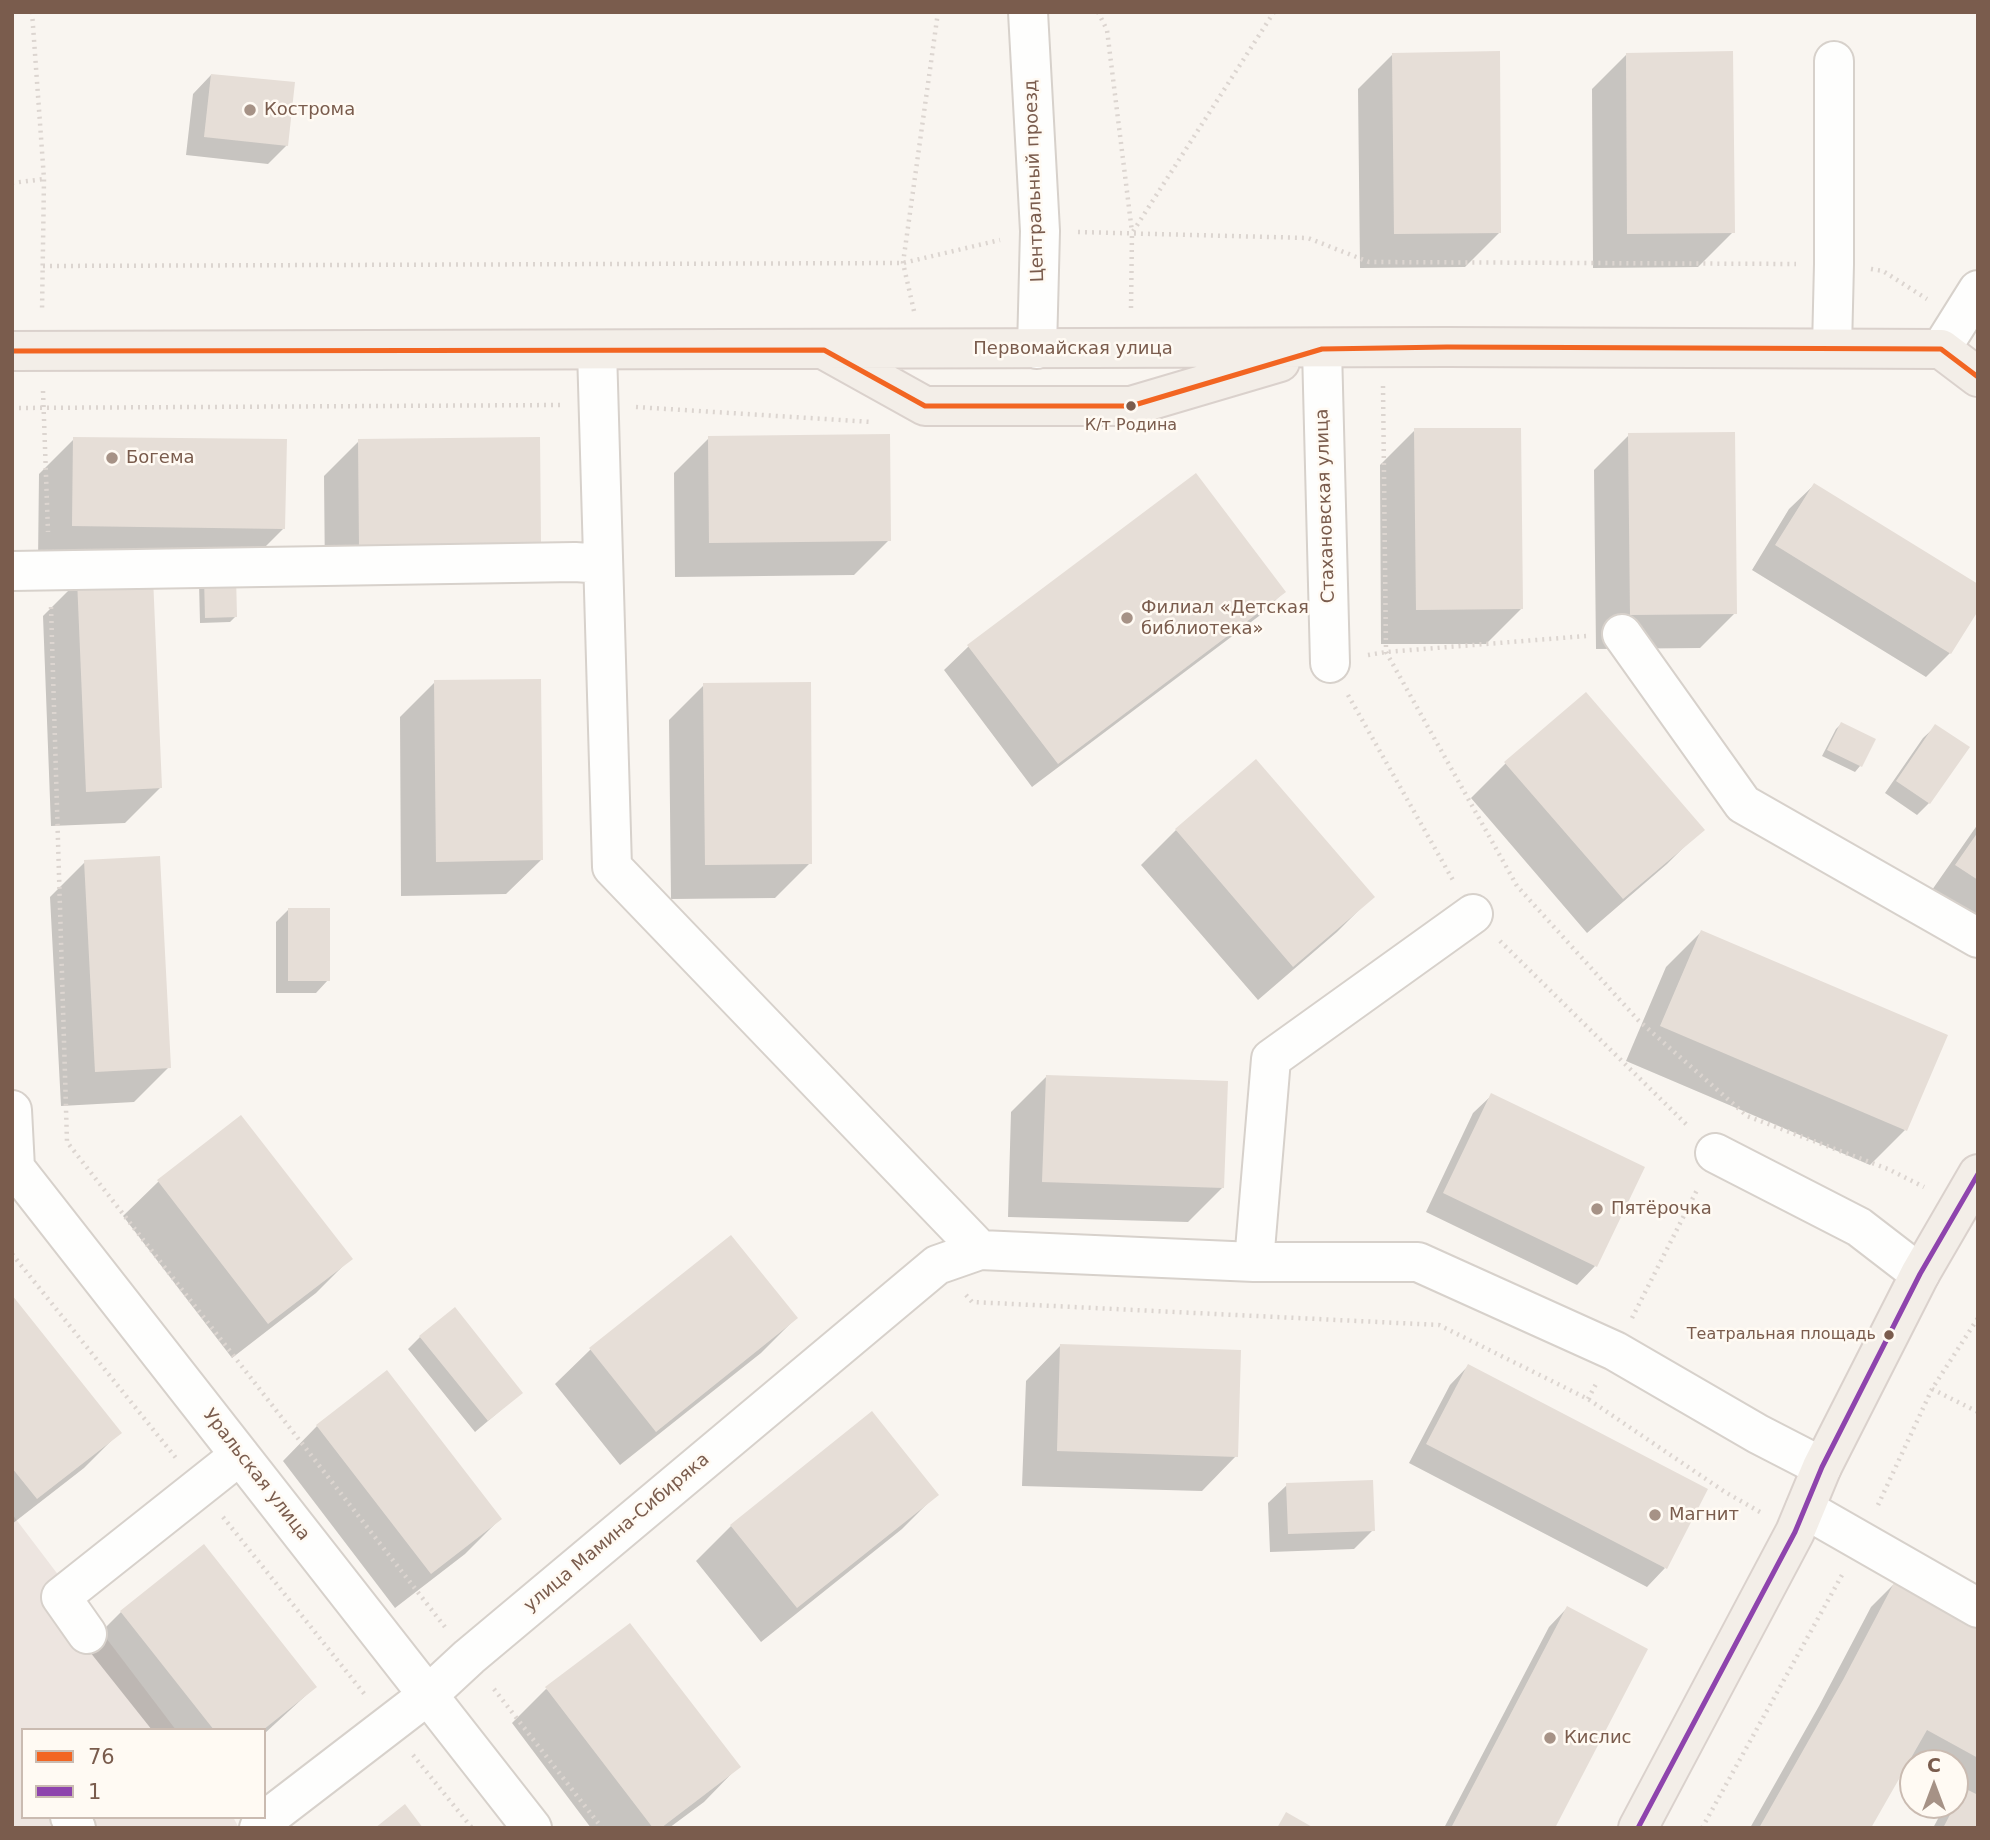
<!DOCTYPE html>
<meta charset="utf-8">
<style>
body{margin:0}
#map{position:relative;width:1990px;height:1840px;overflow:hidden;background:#f9f5f0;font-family:"DejaVu Sans",sans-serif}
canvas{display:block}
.frame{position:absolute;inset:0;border:14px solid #7a5c4d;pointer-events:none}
.legend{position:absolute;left:21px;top:1728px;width:245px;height:91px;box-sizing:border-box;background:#fffaf3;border:2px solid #cabbb1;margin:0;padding:9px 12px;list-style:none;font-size:21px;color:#7a5c4d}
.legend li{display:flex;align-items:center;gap:14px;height:35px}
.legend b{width:35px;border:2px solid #cabbb1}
.north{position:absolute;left:1899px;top:1749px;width:70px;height:70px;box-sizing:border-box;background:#fffaf3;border:2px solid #cabbb1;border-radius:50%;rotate:0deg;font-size:19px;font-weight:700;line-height:28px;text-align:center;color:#7a5c4d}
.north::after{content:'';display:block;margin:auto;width:24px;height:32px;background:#a69286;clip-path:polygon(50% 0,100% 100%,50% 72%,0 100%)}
</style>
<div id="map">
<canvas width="1990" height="1840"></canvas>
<div class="frame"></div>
<ul class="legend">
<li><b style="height:9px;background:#f26522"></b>76</li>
<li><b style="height:9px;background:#8e44ad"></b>1</li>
</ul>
<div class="north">С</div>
</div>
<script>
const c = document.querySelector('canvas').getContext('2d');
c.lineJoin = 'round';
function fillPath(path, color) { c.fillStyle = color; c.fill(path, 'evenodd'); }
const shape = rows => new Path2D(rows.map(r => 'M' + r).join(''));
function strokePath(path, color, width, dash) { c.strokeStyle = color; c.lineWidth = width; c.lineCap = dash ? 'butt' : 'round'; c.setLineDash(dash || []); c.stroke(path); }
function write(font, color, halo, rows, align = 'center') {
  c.font = font + ' "DejaVu Sans",sans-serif'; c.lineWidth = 5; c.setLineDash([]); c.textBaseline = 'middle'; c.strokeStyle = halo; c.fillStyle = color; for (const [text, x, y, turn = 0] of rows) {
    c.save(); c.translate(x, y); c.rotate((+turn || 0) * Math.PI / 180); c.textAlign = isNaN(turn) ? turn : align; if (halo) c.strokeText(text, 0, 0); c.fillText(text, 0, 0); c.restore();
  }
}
fillPath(shape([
 [12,1514,176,1730,23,1730,23,1817,233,1817,239,1828,12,1828]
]), '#ede5e0');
fillPath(shape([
 [1393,54,1500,232,1465,267,1360,268,1358,89],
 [1627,54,1733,232,1698,267,1593,268,1592,89],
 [211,75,287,145,268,164,186,155,193,94],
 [1415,430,1521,609,1486,644,1381,644,1380,465],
 [1629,435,1735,613,1700,648,1596,649,1594,470],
 [709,438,889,540,854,575,675,577,674,473],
 [74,439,284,528,249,563,38,561,39,474],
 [359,441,540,543,505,578,325,580,324,476],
 [1814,485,1950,653,1926,677,1752,570,1789,509],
 [205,578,236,616,230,622,200,623,199,583],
 [78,581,160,788,125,823,51,826,43,616],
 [1284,592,1259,616,1032,787,944,670,969,646],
 [435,682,541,860,506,894,401,896,400,717],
 [704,685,810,863,775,898,671,899,669,720],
 [1841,724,1874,740,1860,766,1855,772,1822,756,1836,729],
 [1936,726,1929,803,1917,815,1885,793,1923,738],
 [1506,763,1702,829,1667,864,1587,933,1471,798],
 [1978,824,1978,922,1932,890],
 [1176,830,1372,897,1337,932,1258,1000,1141,865],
 [85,862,169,1067,134,1102,61,1106,50,897],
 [288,910,328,980,316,993,276,993,276,922],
 [1701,932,1905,1130,1870,1165,1626,1061,1666,967],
 [1046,1077,1223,1187,1188,1222,1008,1217,1011,1112],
 [1492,1095,1595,1266,1577,1285,1426,1212,1473,1113],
 [241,1117,350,1259,316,1293,232,1358,123,1216,158,1182],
 [731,1237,796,1318,761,1353,620,1465,555,1384,590,1350],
 [12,1298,119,1433,84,1468,12,1524],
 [420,1337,521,1393,475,1432,408,1349],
 [1060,1346,1236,1456,1202,1491,1022,1486,1026,1381],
 [1468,1366,1665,1568,1647,1587,1409,1463,1450,1385],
 [317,1426,500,1519,465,1554,395,1608,283,1461],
 [1287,1485,1373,1530,1354,1549,1270,1552,1268,1503],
 [937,1494,902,1529,761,1642,696,1561,731,1526],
 [1895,1583,1978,1628,1978,1828,1933,1828,1940,1815,1949,1805,1955,1805,1955,1799,1966,1789,1955,1783,1955,1763,1919,1763,1909,1758,1869,1828,1750,1828,1819,1706,1871,1607],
 [1567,1608,1553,1828,1444,1828,1549,1627],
 [121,1612,315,1687,264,1734,264,1730,152,1730,86,1647],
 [546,1689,738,1767,704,1802,669,1828,591,1828,512,1723]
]), '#0003');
fillPath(shape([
 [1500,51,1501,233,1394,234,1392,53],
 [1733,51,1735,233,1627,234,1626,53],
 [211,74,295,82,288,146,204,137],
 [1414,428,1521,428,1523,609,1416,610],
 [1735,432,1737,614,1630,615,1628,433],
 [890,434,891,541,709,543,708,436],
 [73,437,287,439,285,529,72,526],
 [540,437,541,543,359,546,358,439],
 [1196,473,1286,592,1058,764,967,645],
 [1814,483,1978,584,1978,611,1951,654,1775,545],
 [236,575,237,617,205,618,204,576],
 [153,577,162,788,86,792,77,579],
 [541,679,543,860,436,862,434,680],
 [811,682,812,864,705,865,703,683],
 [1586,692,1705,830,1623,899,1504,762],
 [1841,722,1876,739,1862,767,1827,750],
 [1935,724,1970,747,1930,804,1896,781],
 [1256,759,1375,897,1293,967,1175,829],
 [1978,832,1978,880,1955,865],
 [160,856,171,1068,95,1072,84,860],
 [288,908,330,908,330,981,288,981],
 [1701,930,1948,1035,1907,1131,1660,1026],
 [1046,1075,1228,1081,1224,1188,1042,1182],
 [1491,1093,1645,1167,1597,1267,1443,1193],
 [241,1115,353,1259,268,1324,157,1180],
 [731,1235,798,1318,656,1432,589,1348],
 [12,1295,122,1433,37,1499,12,1468],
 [455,1307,523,1393,488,1421,419,1336],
 [1060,1344,1241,1350,1238,1457,1057,1451],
 [1468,1364,1708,1489,1667,1569,1426,1444],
 [387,1370,502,1519,431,1574,316,1425],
 [872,1411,939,1495,797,1608,730,1525],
 [1373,1480,1375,1531,1288,1534,1286,1483],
 [204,1544,317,1687,263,1730,214,1730,120,1611],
 [1895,1581,1978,1626,1978,1758,1927,1730,1871,1828,1759,1828,1843,1680],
 [1567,1606,1648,1649,1555,1828,1451,1828],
 [630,1623,741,1767,661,1828,653,1828,545,1687],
 [1964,1788,1978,1795,1978,1828,1943,1828],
 [405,1804,423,1828,375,1828],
 [1286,1812,1314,1828,1277,1828]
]), '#e6ded7');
const minor = shape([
 [1028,12,1040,231,1037,349],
 [1832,348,1834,264,1834,61],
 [1322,349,1330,663],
 [1941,349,1978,290],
 [597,350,612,867,980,1250,1254,1262,1418,1262,1615,1351,1758,1434,1822,1467],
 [12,571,575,562,603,564],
 [1622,634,1743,804,1978,938],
 [12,1110,15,1168,532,1828],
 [1715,1153,1859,1227,1920,1274],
 [1254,1262,1271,1059,1473,914],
 [1805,1509,1978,1608],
 [87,1634,61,1597,240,1455],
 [70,1817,76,1828],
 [259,1828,264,1821,428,1695,469,1657,937,1265,980,1250]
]);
const major = shape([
 [12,351,1447,347,1941,349,1978,377],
 [828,352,925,406,1131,406,1280,362],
 [1638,1828,1795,1532,1822,1467,1920,1274,1978,1174]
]);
strokePath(minor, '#d7d1cb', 42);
strokePath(major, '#dad1cc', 42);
strokePath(shape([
 [32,12,44,179,42,312],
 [1098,12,1107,30,1132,232],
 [12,183,44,179],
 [1078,232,1308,238,1369,262,1796,264],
 [43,266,903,263,1000,240],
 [1871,269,1883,271,1927,299],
 [1131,308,1132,233,1274,12],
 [914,311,903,263,938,12],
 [1383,386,1386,652,1517,886,1638,1020,1747,1116,1888,1169,1924,1187],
 [43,391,48,532],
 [636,407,872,422],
 [12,408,561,405],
 [51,607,67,1142,445,1627],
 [1368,655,1386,652,1586,636],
 [1348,695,1454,882],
 [1500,941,1688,1126],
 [12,1254,176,1458],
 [966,1295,972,1302,1439,1325,1588,1399,1725,1492,1760,1512],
 [1632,1318,1698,1188],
 [1932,1389,1978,1412],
 [1588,1399,1596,1384],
 [1878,1505,1932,1389,1978,1318],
 [223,1517,366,1696],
 [494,1689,602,1828],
 [413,1755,472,1828],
 [1702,1828,1842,1575]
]), '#dcd5d0', 4.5, [2, 5]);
strokePath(minor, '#fefefd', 38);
strokePath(major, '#f3eee8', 38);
strokePath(shape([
 [12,351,824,350,925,406,1131,406,1322,349,1447,347,1941,349,1978,377]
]), '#f26522', 5);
strokePath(shape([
 [1638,1828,1795,1532,1822,1467,1920,1274,1978,1174]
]), '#8e44ad', 5);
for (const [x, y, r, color] of [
 [250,110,7,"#a69286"],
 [1131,406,6,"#7a5c4d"],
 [112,458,7,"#a69286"],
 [1127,618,7,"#a69286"],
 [1597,1209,7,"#a69286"],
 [1889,1335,6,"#7a5c4d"],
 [1655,1515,7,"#a69286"],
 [1550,1738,7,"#a69286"]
]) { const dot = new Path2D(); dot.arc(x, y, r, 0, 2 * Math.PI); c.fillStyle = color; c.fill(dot); strokePath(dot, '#fffaf3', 2.5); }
write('16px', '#7a5c4d', '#fffaf3', [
 ["К/т Родина",1131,426],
 ["Театральная площадь",1876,1335,"right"]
]);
write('18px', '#7a5c4d', '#fffaf3', [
 ["Кострома",264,110],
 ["Богема",126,458],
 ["Филиал «Детская",1141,608],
 ["библиотека»",1141,629],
 ["Пятёрочка",1611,1209],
 ["Магнит",1669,1515],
 ["Кислис",1564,1738]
], 'left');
write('18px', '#7a5c4d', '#fffaf3', [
 ["Центральный проезд",1035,181,-92],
 ["Первомайская улица",1073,349],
 ["Стахановская улица",1326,506,-92],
 ["Уральская улица",256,1475,52],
 ["улица Мамина-Сибиряка",617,1533,-40]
]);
</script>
